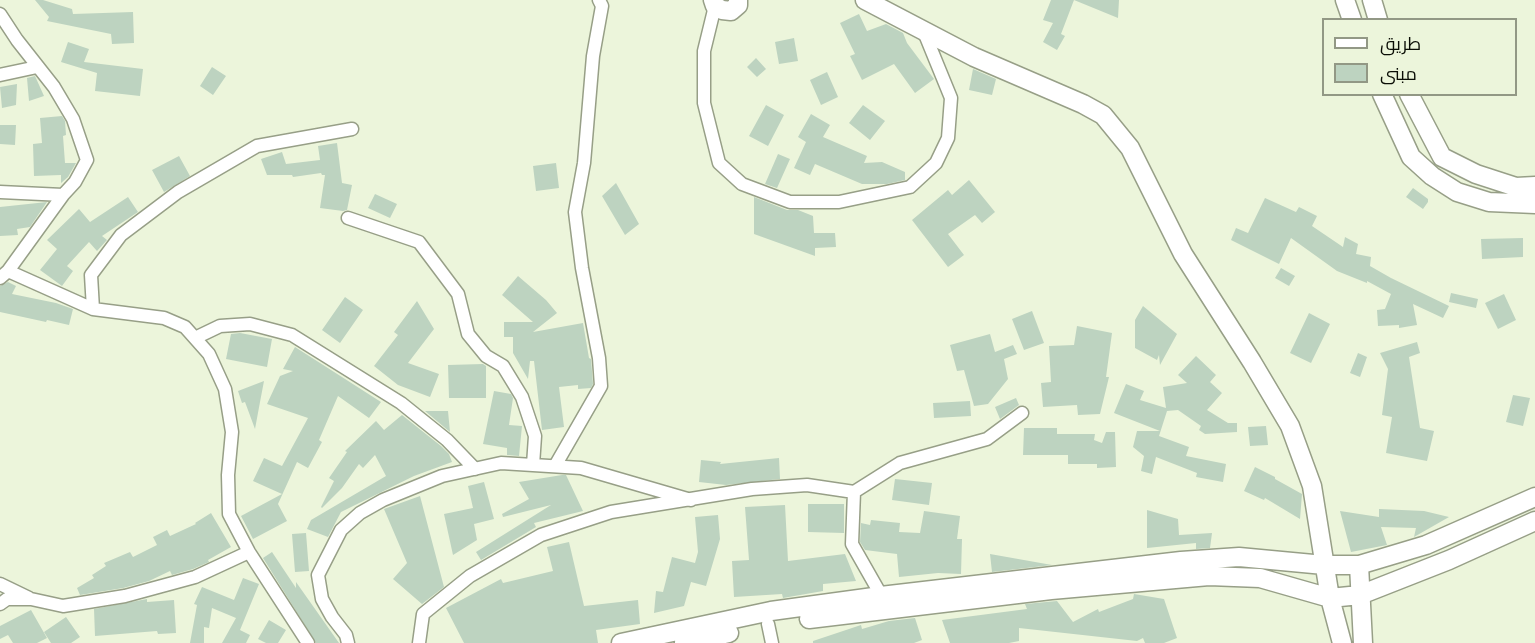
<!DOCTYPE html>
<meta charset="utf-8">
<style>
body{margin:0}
#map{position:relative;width:1535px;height:643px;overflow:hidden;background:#ecf5db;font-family:Raleway,Cairo,sans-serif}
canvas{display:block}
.legend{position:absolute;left:1322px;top:18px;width:195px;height:78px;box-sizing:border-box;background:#ecf5db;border:2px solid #929885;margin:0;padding:8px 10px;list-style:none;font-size:18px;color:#0a0d05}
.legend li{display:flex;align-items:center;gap:12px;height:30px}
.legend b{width:30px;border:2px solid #929885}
</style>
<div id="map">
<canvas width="1535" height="643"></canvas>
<ul class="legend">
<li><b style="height:8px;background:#fff"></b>طريق</li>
<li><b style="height:16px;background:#bdd3c0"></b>مبنى</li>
</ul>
</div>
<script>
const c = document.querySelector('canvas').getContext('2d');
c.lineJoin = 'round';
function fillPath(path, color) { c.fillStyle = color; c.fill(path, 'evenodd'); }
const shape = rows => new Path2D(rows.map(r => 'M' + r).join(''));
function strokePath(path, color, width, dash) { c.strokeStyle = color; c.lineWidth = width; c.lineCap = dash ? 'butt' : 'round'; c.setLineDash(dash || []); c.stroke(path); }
fillPath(shape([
 [35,0,43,0,72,9,73,14,133,12,134,43,112,44,111,34,47,21,49,17],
 [1051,0,1074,0,1061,34,1065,36,1057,50,1043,42,1053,23,1043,20],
 [1074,0,1119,0,1118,18],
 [859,14,867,31,886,24,903,33,907,43,934,79,915,93,894,64,862,80,850,56,855,54,840,23],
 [794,38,798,61,779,64,775,42],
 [68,42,89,49,84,62,143,69,140,96,95,91,97,73,61,62],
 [756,58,766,69,757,77,747,67],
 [212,67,226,76,213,95,200,86],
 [973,69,996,79,992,95,969,90],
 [827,72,838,97,821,105,810,80],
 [35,76,44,96,29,101,27,78],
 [17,84,16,105,2,108,0,87],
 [766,105,784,115,768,146,749,136],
 [863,105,885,121,870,140,849,123],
 [811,114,830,125,823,137,867,156,864,163,882,162,905,172,905,180,887,184,862,184,815,164,810,175,794,168,806,142,798,137],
 [62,116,65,121,66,135,63,136,65,163,76,163,68,177,61,183,61,175,34,176,33,144,42,143,40,118],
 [0,125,16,125,15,145,0,144],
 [337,143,342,183,352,185,347,210,343,211,320,208,325,175,322,175,321,173,293,177,292,175,267,175,261,159,282,152,286,164,320,160,318,146],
 [778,154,790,159,777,188,765,184],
 [179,156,190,176,164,192,152,170],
 [556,163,559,188,536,191,533,166],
 [969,180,995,212,982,223,975,215,948,234,964,255,948,267,912,220,948,190,952,195],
 [616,183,639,224,625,235,602,196],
 [1413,188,1428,199,1428,202,1423,209,1406,197],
 [375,194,397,204,390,218,368,208],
 [128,197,138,212,102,236,107,240,97,251,89,242,67,266,73,271,62,286,40,270,57,249,47,240,79,209,90,222],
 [754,197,787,210,798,210,813,216,814,233,835,233,836,247,815,248,815,256,754,234],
 [1265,198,1296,212,1299,207,1317,216,1312,226,1343,247,1345,237,1358,244,1356,254,1371,257,1370,266,1391,278,1449,306,1443,318,1413,304,1417,325,1399,328,1399,325,1378,326,1377,310,1385,309,1391,294,1367,281,1367,283,1337,271,1291,238,1279,264,1231,240,1236,228,1248,233],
 [47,202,30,227,17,229,18,235,0,236,0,207],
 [1523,238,1523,257,1482,259,1481,239],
 [1281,268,1295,276,1289,286,1275,278],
 [518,276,546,300,557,313,533,332,583,323,589,358,591,359,593,384,591,388,578,389,578,385,559,387,564,427,542,430,534,361,530,361,528,379,513,353,513,337,504,337,504,322,533,322,502,295],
 [8,282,16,286,12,294,56,303,73,309,69,325,47,320,46,322,0,312,0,286],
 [1451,293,1478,299,1476,308,1449,302],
 [1504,294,1516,320,1498,329,1485,303],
 [345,297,363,310,340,343,322,330],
 [417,301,434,329,408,363,439,374,430,397,398,385,374,366,398,335,394,332],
 [1143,306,1177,334,1160,365,1159,355,1157,360,1135,348,1135,320],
 [1032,311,1044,343,1024,350,1012,319],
 [1309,313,1330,324,1311,363,1290,353],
 [1077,326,1112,333,1106,377,1109,377,1100,414,1078,415,1077,405,1043,407,1041,383,1051,382,1049,346,1074,345],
 [240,333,272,339,267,367,226,359,231,334],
 [990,334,995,352,1013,345,1017,354,1004,359,1008,379,988,404,974,406,964,370,957,371,950,345],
 [1417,342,1420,353,1409,357,1420,428,1434,431,1427,461,1386,453,1392,417,1382,415,1388,369,1380,353],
 [295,347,381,402,369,418,338,396,319,440,322,442,308,468,297,462,278,504,287,521,253,539,241,516,282,494,253,481,264,458,282,466,308,418,267,404,280,376,293,371,283,369],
 [1358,353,1367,357,1360,377,1350,373],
 [1196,356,1216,375,1210,382,1222,393,1207,410,1228,423,1237,423,1237,432,1205,434,1199,430,1201,426,1178,410,1167,411,1159,436,1189,447,1186,456,1226,464,1223,482,1196,477,1197,473,1156,457,1152,474,1141,471,1144,456,1133,447,1137,431,1160,431,1114,413,1126,384,1144,391,1140,400,1166,408,1163,387,1187,383,1178,375],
 [483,364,486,366,486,398,449,398,448,365],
 [264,381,260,402,255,429,245,402,242,403,238,391],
 [494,391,511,394,513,398,509,425,522,426,519,456,507,455,507,448,483,444],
 [1513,395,1530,398,1523,426,1506,422],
 [1016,398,1019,405,1000,419,995,407],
 [970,401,971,416,934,418,933,403],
 [425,411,448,411,450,432],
 [402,415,441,446,449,454,452,462,414,476,341,512,328,537,307,529,311,520,386,476,375,455,363,468,359,464,342,488,322,508,321,507,334,481,329,478,347,452,345,451,376,421,384,430],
 [1266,426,1268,445,1250,446,1248,427],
 [1024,428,1057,428,1057,434,1095,434,1094,440,1102,443,1106,432,1115,432,1116,467,1097,468,1097,464,1068,464,1068,455,1023,455],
 [779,458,780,479,726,485,699,482,701,460,721,462,720,464],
 [1255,467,1275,477,1275,479,1302,494,1300,519,1265,498,1264,500,1244,491],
 [562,475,566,475,583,511,534,523,536,527,481,560,476,552,551,505,503,517,502,514,529,499,519,482],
 [895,479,932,483,929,505,892,500],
 [484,482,494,519,474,524,477,540,453,555,444,514,473,508,468,486],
 [420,496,444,587,422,604,393,579,407,563,384,509],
 [808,504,844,504,844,533,808,532],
 [785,505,788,561,845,554,856,581,823,584,823,591,783,598,782,594,734,597,732,561,749,560,745,507],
 [1379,509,1424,511,1449,517,1414,537,1416,528,1381,527,1387,545,1351,552,1340,511,1379,517],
 [1147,510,1178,519,1179,535,1212,533,1210,548,1196,549,1196,543,1147,548],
 [924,511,960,516,957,539,962,539,961,574,938,573,899,577,897,554,865,550,860,542,861,523,870,525,871,520,900,523,899,532,920,533],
 [211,513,231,547,208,560,209,562,193,569,172,575,170,571,149,581,123,588,80,595,77,588,94,578,92,575,106,566,104,563,130,552,133,557,157,545,153,537,167,530,170,536,196,524,195,523],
 [718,515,720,539,706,586,691,582,684,606,654,613,656,591,663,592,672,557,695,563,698,552,695,517],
 [306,533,309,571,295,572,292,534],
 [569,542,584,606,638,600,640,624,596,630,598,643,464,643,446,608,501,579,503,583,553,571,547,547],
 [272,552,296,588,296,582,339,643,316,643,263,558],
 [990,554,1052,565,992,572],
 [243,578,259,584,240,630,250,635,246,643,222,643,236,618,212,608,209,628,204,627,204,643,190,643,197,605,194,604,202,587,234,600],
 [1134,594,1164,599,1177,638,1164,643,1145,643,1143,638,1137,641,1019,628,1019,641,1009,643,950,643,942,620,1027,609,1025,604,1057,601,1073,622,1098,609,1099,612,1133,599],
 [147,599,147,602,174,600,176,633,158,634,157,631,95,636,94,609],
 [31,610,47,638,37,643,13,643,8,635,0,639,0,626],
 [66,617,80,637,71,643,51,643,44,632],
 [915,618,922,640,914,643,813,643,813,641,861,625,862,629,889,621],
 [269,620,286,630,278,643,266,643,258,639]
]), '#bdd3c0');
const street = shape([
 [715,6,704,51,704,103,719,163,742,184,790,202,839,202,910,187,936,163,948,138,951,98,924,32],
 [0,14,17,40,54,87,73,119,87,160,75,182,63,195,8,271,0,278],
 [0,75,37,67],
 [0,192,63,195],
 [348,218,419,242,458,294,468,334,486,356,503,366,522,397,535,436,533,465],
 [8,271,93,309,164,318,185,327,209,354,225,389,232,432,228,475,229,514,249,552,308,643],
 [93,309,91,275,121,235,178,192,257,146,352,129],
 [195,338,220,326,250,324,292,335,401,403,447,440,475,469],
 [555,466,601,386,599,358,582,268,575,212,584,163,593,56,602,6,599,0],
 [0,584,29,598],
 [885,602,852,544,854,492,900,463,987,439,1022,413],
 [0,604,7,599,31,599,63,606,125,596,195,577,249,552],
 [768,624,772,643],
 [348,643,346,635,332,617,322,599,318,575,341,530,360,513,383,500,442,476,501,463,581,468,691,500],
 [419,643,423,614,470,576,541,535,611,512,752,489,807,485,854,492]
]);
const secondary = shape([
 [713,0,715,6,722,10,731,11,738,5,738,0],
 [865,0,974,57,1083,104,1103,115,1130,148,1183,254,1252,362,1290,426,1312,486,1330,598,1342,643],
 [1345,0,1352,20],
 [1372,0,1378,20],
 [1382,94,1411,157,1432,176,1457,192,1489,202,1535,204],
 [1409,94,1442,157,1476,174,1516,187,1535,186],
 [1359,565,1363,643],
 [809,619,1051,590,1209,576,1260,578,1330,598,1360,595,1449,560,1535,521],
 [621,643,771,611,881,596,1181,561,1239,557,1324,565,1359,565,1426,545,1535,497],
 [684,643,729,633]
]);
strokePath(street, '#979f87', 15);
strokePath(secondary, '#979f87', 21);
strokePath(street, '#fff', 12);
strokePath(secondary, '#fff', 18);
</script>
